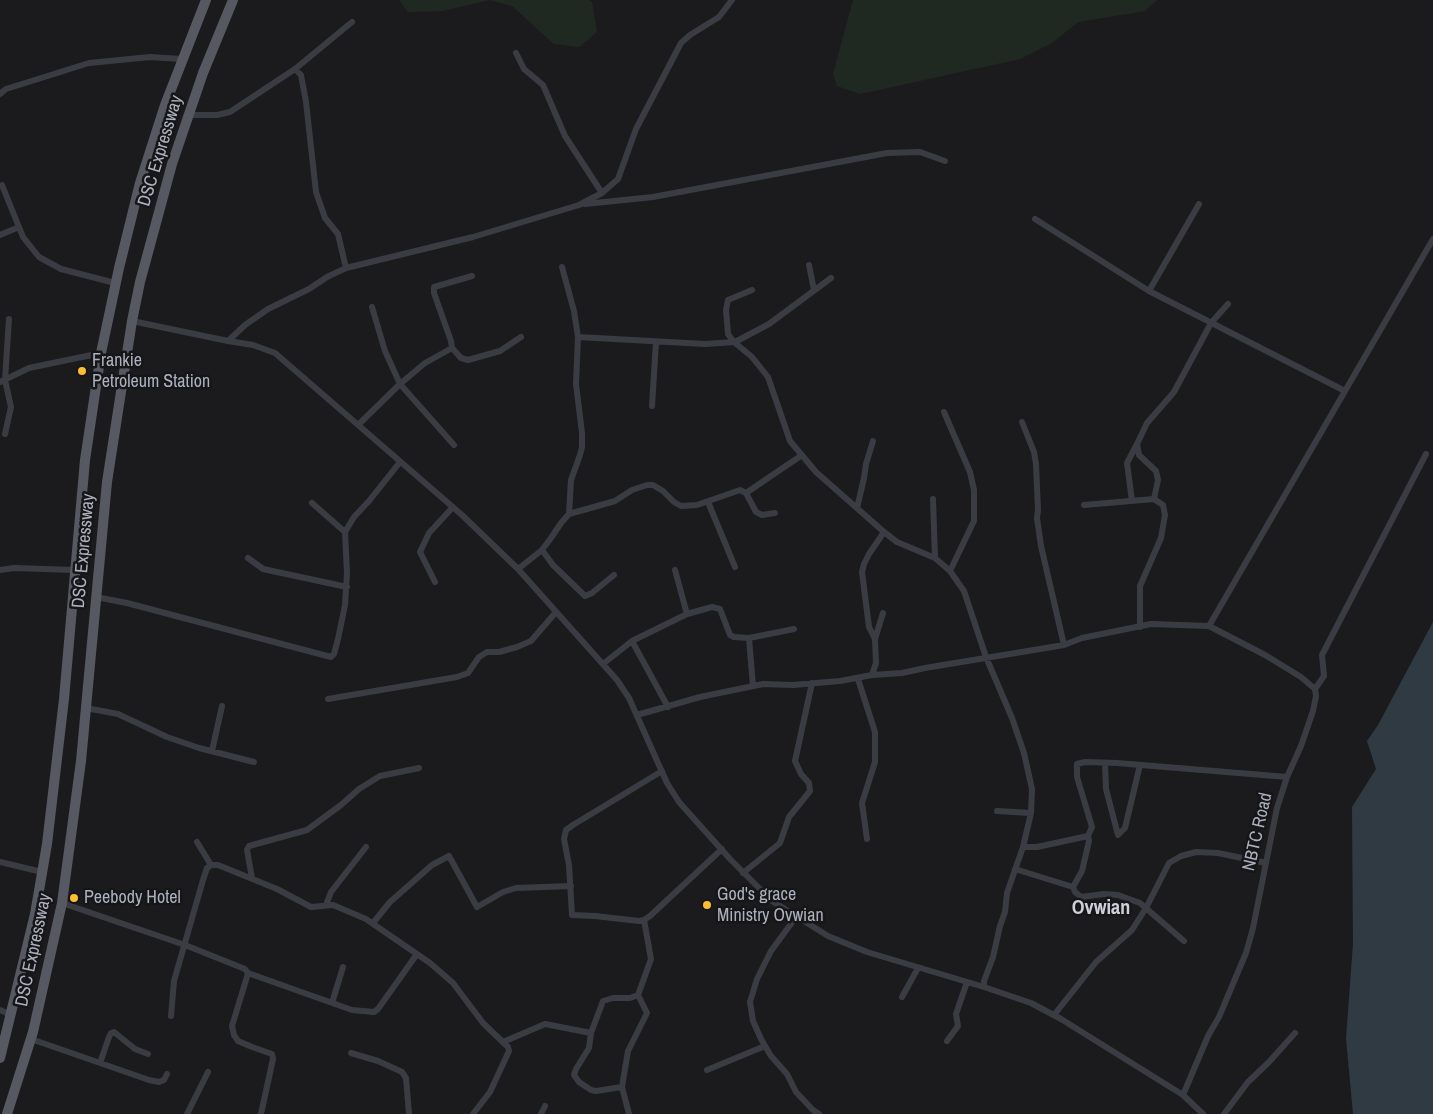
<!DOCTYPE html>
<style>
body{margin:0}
canvas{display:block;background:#1b1b1d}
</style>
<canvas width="1433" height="1114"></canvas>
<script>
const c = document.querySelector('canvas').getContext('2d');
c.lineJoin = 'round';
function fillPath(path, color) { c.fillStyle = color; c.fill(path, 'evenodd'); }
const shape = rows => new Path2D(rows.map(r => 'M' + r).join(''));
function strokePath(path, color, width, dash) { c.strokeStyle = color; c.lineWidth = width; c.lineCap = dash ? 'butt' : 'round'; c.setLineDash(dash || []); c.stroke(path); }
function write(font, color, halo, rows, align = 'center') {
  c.font = font + ' "Archivo Narrow",sans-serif'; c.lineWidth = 5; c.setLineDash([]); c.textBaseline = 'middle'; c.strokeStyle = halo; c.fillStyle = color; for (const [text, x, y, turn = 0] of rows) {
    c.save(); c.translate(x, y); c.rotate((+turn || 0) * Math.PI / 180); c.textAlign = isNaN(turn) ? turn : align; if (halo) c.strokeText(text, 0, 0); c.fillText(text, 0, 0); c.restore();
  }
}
fillPath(shape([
 [399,0,589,0,592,2,597,32,579,47,554,44,512,6,490,0,442,11,408,12],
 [853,0,1157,0,1145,11,1078,22,1052,43,1020,59,860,94,837,86,833,74]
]), '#202921');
fillPath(shape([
 [1433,622,1433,1114,1353,1114,1346,1038,1353,944,1352,807,1376,769,1367,741,1378,725]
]), '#2f3a43');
strokePath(shape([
 [516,53,524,69,543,85,565,136,602,193],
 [295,69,301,75,306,102,316,192,325,218,338,234,346,268],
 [0,94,6,89,89,63,150,57,182,59],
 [189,115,217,115,230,112,295,69,352,22],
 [2,185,23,237,39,257,61,269,115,283],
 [585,204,653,197,887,153,920,152,945,161],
 [1035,219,1149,291,1345,391],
 [0,235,19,227],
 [809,265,814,290],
 [562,267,574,311,578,337,576,384,582,433,582,447,580,455,571,480,569,514],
 [472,276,434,287,434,293,451,341,452,348,461,358,468,360,500,351,521,337],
 [752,290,728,300,726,310,728,334,734,342,752,357,768,377,790,441,816,472,884,532,897,542,935,558,950,571,964,591,986,657,1012,718,1024,753,1032,789,1031,813,1023,847,1007,893,1005,912,1000,926,993,957,984,981,984,987],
 [1149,291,1199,204],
 [372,307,385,351,400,384,454,445],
 [132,321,228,341,253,345,275,353,462,515,518,569,617,680,629,698,667,783,679,802,730,859,772,901,828,936,867,952,984,987,1031,1003,1061,1019,1183,1095,1203,1114],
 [578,337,705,344,735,342,769,324,831,278],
 [228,341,245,325,268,309,309,289,327,277,346,268,473,237,579,205,602,193,618,179,636,129,681,43,690,35,719,17,732,0],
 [0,382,29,368,101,353],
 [652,406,656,342],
 [944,412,970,472,974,490,974,521,950,571],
 [1022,422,1034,452,1036,464,1038,510,1037,518,1041,546,1064,645],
 [358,425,400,384,425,363,452,348],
 [5,434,11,407,5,380,9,319],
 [746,493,802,455],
 [933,499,935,558],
 [1154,499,1158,480,1156,471,1139,455,1137,444,1147,423,1174,392,1211,323,1228,304],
 [1132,501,1127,463,1137,444],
 [708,502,735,567],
 [312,503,345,532],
 [1084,505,1154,499,1163,505,1165,515,1161,538,1140,586,1140,627],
 [857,508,864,478,866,464,873,441],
 [542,550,553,565,585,596,592,593,614,575],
 [248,558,263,569,347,587],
 [518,569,542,550,551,538,561,523,569,514,615,501,632,490,647,485,653,485,663,491,674,502,681,506,697,505,740,490,746,493,756,512,762,515,775,513],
 [0,570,14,568,74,570],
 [675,570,687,614],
 [435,582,420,552,429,533,453,507],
 [96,597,127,603,331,657,334,654,338,639,345,605,347,573,345,532,354,517,369,501,400,462],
 [1209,626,1433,239],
 [875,639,883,613],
 [632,641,668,707],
 [603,664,632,641,687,614,712,607,720,609,730,635,734,637,749,638],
 [872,675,876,663,875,639,869,627,862,572,864,564,869,554,884,532],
 [858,679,875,732,875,762,862,803,867,839],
 [753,686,749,638,794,629],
 [1315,689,1324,676,1322,655,1426,454],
 [328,699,457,677,468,673,479,657,487,652,499,652,517,647,531,641,556,612],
 [86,708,118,714,167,737,199,748,254,762],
 [637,715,700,697,763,684,793,685,840,681,872,675,902,673,925,668,1064,645,1082,638,1151,624,1209,626,1265,655,1301,677,1315,689,1316,696,1313,711,1301,746,1287,777,1277,808,1253,928,1246,953,1219,1017,1208,1036,1183,1095],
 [212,751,222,706],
 [1105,763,1106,789,1118,835,1125,828,1140,765],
 [662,771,573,825,566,830,564,839,569,865,572,915,595,916,639,921,644,920,650,916,722,849],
 [997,811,1031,813],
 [197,842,211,865],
 [1023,847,1037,847,1088,836],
 [0,862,42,872],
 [1015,869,1073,887],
 [743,873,780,843,789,817,810,791,809,783,801,774,795,761,812,683],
 [252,878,247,850,249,846,307,830,341,805,359,789,380,776,419,768],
 [62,903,185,945,245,969,248,973,246,980,232,1026,234,1035,238,1041,252,1047,272,1054,273,1059,261,1114],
 [326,905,331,892,366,847],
 [796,917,771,951,757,979,750,1002,753,1021,761,1039,771,1056,787,1074,796,1092,813,1110,819,1114],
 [373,923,390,902,432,865,449,856,477,907,503,892,516,888,571,886],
 [1184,941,1140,903,1118,895,1104,894,1081,897,1075,892,1073,887,1082,871,1089,841,1088,836,1092,827,1077,777,1077,764,1085,762,1117,763,1287,777],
 [248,973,352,1010,374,1012,378,1009,417,954],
 [902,997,918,968],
 [332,1003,343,967],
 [0,1010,11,1015],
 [1054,1015,1096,962,1132,930,1146,908,1169,863,1181,856,1196,852,1218,853,1266,863],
 [171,1016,174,981,203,880,207,868,211,865,218,865,277,889,311,907,333,905,366,919,430,963,453,983,483,1023,508,1047,509,1051,490,1092,473,1114],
 [31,1039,149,1080,159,1082,164,1080,167,1074],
 [947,1041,958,1026,956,1014,967,982],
 [503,1042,545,1024,591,1033],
 [351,1053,378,1061,402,1072,406,1078,409,1114],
 [100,1063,109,1037,111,1033,114,1032,135,1049,148,1054],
 [707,1070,765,1046],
 [622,1087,596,1091,591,1090,579,1082,574,1075,576,1069,589,1048,591,1033,603,1001,613,998,630,998,638,995],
 [187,1114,208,1072],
 [541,1114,545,1106],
 [629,1114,622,1087,628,1051,647,1013,638,995,651,959,644,920],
 [1224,1114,1248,1082,1269,1062,1295,1033]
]), '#3b3c43', 6);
strokePath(shape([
 [0,1058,35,914,47,844,64,699,85,460,101,353,119,268,140,183,165,105,206,0],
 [7,1114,33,1032,62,903,81,761,107,482,132,321,140,282,172,164,203,73,233,0]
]), '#575962', 10);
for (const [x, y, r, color] of [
 [82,371,5,"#ffbf31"],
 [74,898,5,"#ffbf31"],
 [707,905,5,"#ffbf31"]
]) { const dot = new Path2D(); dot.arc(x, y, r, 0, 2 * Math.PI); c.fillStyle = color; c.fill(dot); strokePath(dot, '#161518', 2); }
write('18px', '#acb1be', '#161518', [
 ["DSC Expressway",161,151,-73],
 ["DSC Expressway",84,551,-85],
 ["NBTC Road",1258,832,-77],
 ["DSC Expressway",34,950,-78]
]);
write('18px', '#acb1be', '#161518', [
 ["Frankie",92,361],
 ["Petroleum Station",92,382],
 ["God's grace",717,895],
 ["Ministry Ovwian",717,916],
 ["Peebody Hotel",84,898]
], 'left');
write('bold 20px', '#ced0d9', '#161518', [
 ["Ovwian",1101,909]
]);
</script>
